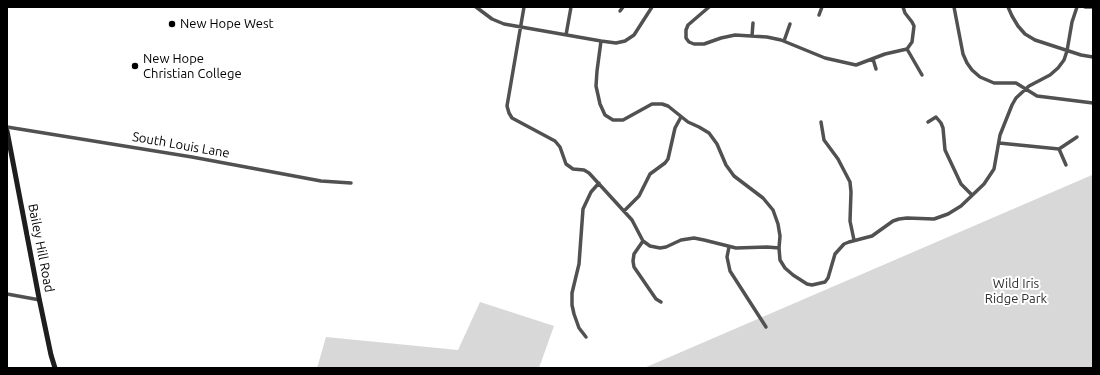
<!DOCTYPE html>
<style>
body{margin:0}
#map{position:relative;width:1100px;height:375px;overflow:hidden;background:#fff;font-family:Ubuntu,sans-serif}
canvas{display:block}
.frame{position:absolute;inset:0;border:8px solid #000;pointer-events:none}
</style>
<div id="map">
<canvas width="1100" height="375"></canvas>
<div class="frame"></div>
</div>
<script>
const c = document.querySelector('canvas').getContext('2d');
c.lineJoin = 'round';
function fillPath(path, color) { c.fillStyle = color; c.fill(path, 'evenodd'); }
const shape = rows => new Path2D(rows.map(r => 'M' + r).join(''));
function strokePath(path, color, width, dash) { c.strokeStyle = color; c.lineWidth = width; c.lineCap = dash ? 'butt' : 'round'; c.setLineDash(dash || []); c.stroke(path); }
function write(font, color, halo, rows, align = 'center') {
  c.font = font + ' Ubuntu,sans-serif'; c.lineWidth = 4; c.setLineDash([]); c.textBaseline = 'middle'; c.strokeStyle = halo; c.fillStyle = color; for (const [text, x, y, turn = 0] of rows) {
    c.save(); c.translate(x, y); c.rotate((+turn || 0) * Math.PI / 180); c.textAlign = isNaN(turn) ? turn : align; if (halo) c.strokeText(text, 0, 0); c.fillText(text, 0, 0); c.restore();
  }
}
fillPath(shape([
 [1092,175,1093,368,644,368],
 [480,302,554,326,539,368,317,368,326,337,458,350]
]), '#d8d8d8');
strokePath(shape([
 [476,7,492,19,504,24,601,41,616,43,625,41,634,35,652,7],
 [524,7,507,106,509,113,512,118,555,141,560,147,566,164,573,169,584,170,589,173,632,220,643,241,650,246,660,248,666,247,681,240,694,238,704,240,736,248,767,247,779,248],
 [709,7,688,25,686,30,686,38,689,42,694,44,704,44,721,38,735,35,767,37,781,40,825,58,856,65,885,54,907,49,912,42,914,26,912,22,905,13,903,7],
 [954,7,963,54,967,63,972,70,980,77,994,83,1016,83,1037,96,1093,103],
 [1008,7,1012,16,1018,26,1025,34,1035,40,1081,55,1093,57],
 [1085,7,1093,7],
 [620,11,623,7],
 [819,15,822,7],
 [566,35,571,7],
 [752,36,753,23],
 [601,41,597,71,596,86,600,104,605,115,613,120,623,120,652,104,662,104,668,106,688,122,699,127,709,133,717,144,726,165,734,176,763,198,773,210,778,224,780,236,779,248,780,260,785,268,793,275,807,284,812,285,825,282,828,278,835,254,844,244,849,242,872,236,893,221,899,219,907,218,934,219,948,214,961,206,984,184,994,169,1000,135,1012,105,1016,98,1029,86,1050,75,1058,68,1064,60,1067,51,1072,22,1077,7],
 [784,41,790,24],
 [907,49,922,75],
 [873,59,876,69],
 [821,122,824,140,838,159,850,182,851,192,850,221,854,240],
 [928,122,936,117,941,123,943,128,945,150,961,184,972,195],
 [7,127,192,157,321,181,351,183],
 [999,143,1059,149,1077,137],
 [1059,149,1066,165],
 [624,211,639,196,650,174,665,163,668,159,675,128,681,117],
 [643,241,634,254,633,261,634,267,656,299,661,302],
 [729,247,727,257,730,271,766,327],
 [7,294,40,300],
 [586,337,579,328,574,314,572,305,572,293,579,264,583,209,591,192,599,183]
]), '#515151', 3.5);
strokePath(shape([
 [7,131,39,298,51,355,55,368]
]), '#1e1e1e', 5);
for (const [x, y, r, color] of [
 [172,24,4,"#000"],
 [135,66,4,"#000"]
]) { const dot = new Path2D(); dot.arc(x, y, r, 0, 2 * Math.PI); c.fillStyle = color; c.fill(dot); strokePath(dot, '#fff', 1.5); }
write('13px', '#000', '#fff', [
 ["New Hope West",180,24],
 ["New Hope",143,59],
 ["Christian College",143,74]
], 'left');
write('13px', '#000', '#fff', [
 ["South Louis Lane",181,145,10],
 ["Bailey Hill Road",41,248,79]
]);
write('13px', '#2f2f2f', '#fff', [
 ["Wild Iris",1016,284],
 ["Ridge Park",1016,299]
]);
</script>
